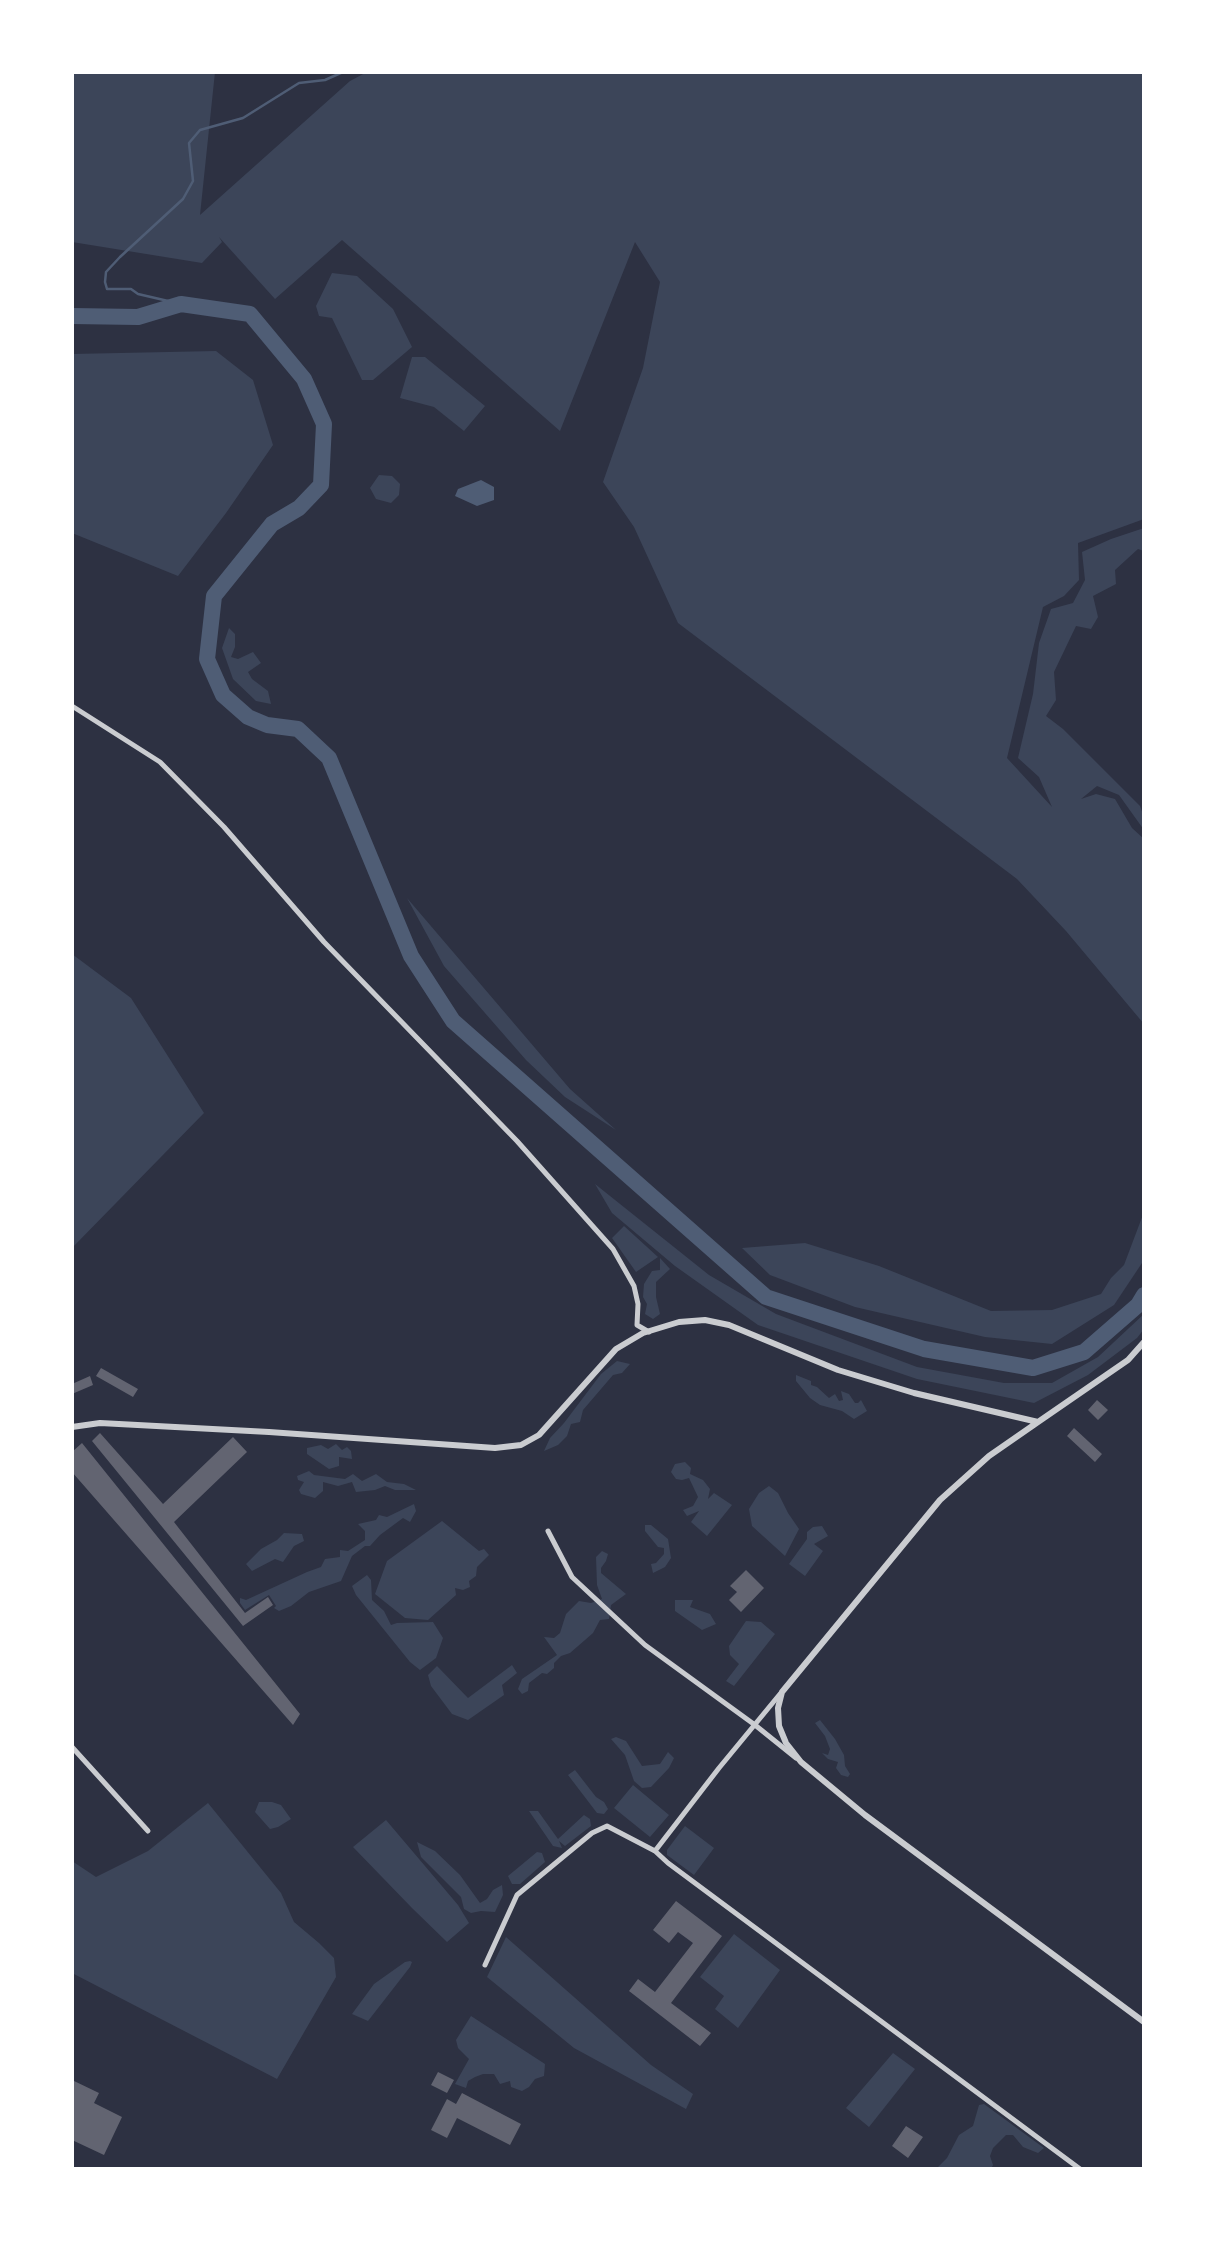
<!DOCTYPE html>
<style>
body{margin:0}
#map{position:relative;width:1216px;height:2241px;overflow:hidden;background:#2d3142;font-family:"Nunito Sans",sans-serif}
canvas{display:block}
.frame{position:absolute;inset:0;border:74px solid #fff;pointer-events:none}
</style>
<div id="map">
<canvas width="1216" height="2241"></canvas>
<div class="frame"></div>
</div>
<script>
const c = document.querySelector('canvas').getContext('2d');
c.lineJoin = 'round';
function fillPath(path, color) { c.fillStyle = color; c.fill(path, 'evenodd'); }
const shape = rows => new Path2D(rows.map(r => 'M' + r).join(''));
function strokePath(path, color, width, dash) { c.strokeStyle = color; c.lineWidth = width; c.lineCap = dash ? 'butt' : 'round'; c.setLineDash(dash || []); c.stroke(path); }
fillPath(shape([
 [72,72,215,72,200,215,350,81,367,72,1144,72,1144,519,1078,543,1079,580,1064,596,1043,607,1007,758,1052,807,1039,777,1018,758,1033,694,1039,643,1051,609,1073,603,1085,580,1082,552,1111,539,1144,528,1144,551,1138,549,1115,570,1116,584,1093,596,1098,617,1091,629,1076,626,1054,672,1056,700,1046,716,1063,729,1140,806,1144,817,1144,830,1119,795,1097,786,1081,799,1096,794,1115,799,1132,828,1144,839,1144,1024,1066,931,1017,879,678,623,634,527,603,482,643,368,660,282,635,242,560,431,342,240,275,299,219,237,222,242,202,263,72,242],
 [332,273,357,276,393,309,412,347,373,380,362,380,332,318,319,316,316,306],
 [216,351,253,380,273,445,226,513,178,576,72,533,72,354],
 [412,357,425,357,485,406,464,431,434,407,400,398],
 [379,475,392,476,400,484,399,495,391,503,376,499,370,488],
 [229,628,235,634,235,647,231,657,238,659,253,652,261,663,248,672,252,679,268,691,271,704,256,701,233,679,222,648],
 [407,898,570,1089,616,1130,565,1097,526,1060,444,966],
 [72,954,131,998,204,1113,72,1248],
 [595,1184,709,1275,776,1314,917,1367,1004,1383,1052,1383,1098,1357,1144,1314,1144,1329,1137,1338,1088,1375,1034,1403,917,1379,758,1325,675,1266,612,1213],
 [1144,1212,1144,1260,1114,1305,1052,1344,985,1337,855,1307,770,1275,742,1248,805,1243,879,1266,991,1311,1052,1310,1101,1294,1111,1278,1124,1265],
 [624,1226,658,1257,636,1272,612,1238],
 [660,1258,670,1269,656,1282,656,1297,660,1314,653,1319,645,1314,647,1304,643,1297,644,1284,652,1271,660,1270],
 [617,1361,630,1364,622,1373,613,1375,583,1410,580,1422,571,1424,567,1436,558,1445,544,1451,550,1438,564,1423,601,1374],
 [796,1375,811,1381,811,1385,817,1387,829,1398,835,1394,839,1401,843,1400,841,1391,849,1394,855,1403,858,1403,861,1400,867,1411,854,1419,842,1411,820,1405,810,1398,796,1381],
 [336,1444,342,1450,347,1447,351,1451,352,1459,339,1457,339,1466,329,1469,307,1454,307,1448,321,1445,328,1449],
 [685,1462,691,1468,690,1474,703,1480,710,1489,708,1499,714,1493,732,1505,707,1536,691,1522,699,1511,687,1516,683,1510,693,1506,698,1497,689,1478,682,1480,676,1479,671,1472,675,1464],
 [309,1471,314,1475,345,1479,353,1474,362,1481,376,1474,387,1482,404,1484,416,1490,395,1490,385,1486,375,1490,356,1492,352,1482,338,1486,323,1482,323,1491,315,1498,301,1494,299,1490,304,1482,298,1480,297,1476],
 [769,1486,778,1493,788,1513,799,1529,785,1556,752,1526,749,1509,759,1493],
 [414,1504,416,1511,410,1522,403,1518,380,1535,370,1546,365,1546,352,1556,341,1581,309,1592,291,1606,279,1611,274,1608,276,1606,269,1595,245,1610,240,1603,240,1598,246,1600,307,1572,321,1567,325,1559,340,1557,340,1550,348,1551,365,1540,365,1531,358,1524,376,1520,379,1515,387,1517],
 [442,1521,479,1551,484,1549,489,1555,477,1567,476,1576,469,1581,470,1587,463,1590,455,1588,456,1595,428,1620,405,1618,375,1594,387,1561],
 [645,1525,651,1525,668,1539,671,1558,665,1567,653,1573,651,1564,656,1563,664,1554,664,1548,658,1547,645,1531],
 [822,1526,828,1536,814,1544,823,1551,805,1576,789,1564,807,1539,807,1532,813,1527],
 [284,1533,302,1534,304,1541,294,1546,283,1562,275,1559,252,1571,246,1564,261,1549,277,1540],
 [602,1551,608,1554,606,1561,601,1568,601,1573,626,1594,611,1605,609,1619,600,1620,593,1633,585,1640,570,1653,561,1656,554,1663,554,1668,547,1674,542,1673,529,1683,528,1691,522,1694,518,1689,522,1679,557,1655,544,1637,554,1638,560,1633,566,1614,579,1601,591,1603,602,1599,597,1585,596,1557],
 [367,1575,371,1580,372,1600,384,1611,391,1625,397,1623,433,1622,443,1638,436,1658,420,1670,410,1662,356,1595,352,1586],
 [675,1600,693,1600,690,1607,710,1614,716,1624,702,1630,675,1611],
 [746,1621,761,1622,775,1634,734,1686,726,1681,739,1664,730,1655,729,1646],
 [512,1665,517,1673,502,1685,504,1695,468,1720,452,1714,431,1686,428,1675,437,1666,468,1698],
 [820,1720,835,1739,844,1755,845,1766,850,1774,848,1777,841,1775,836,1768,838,1762,828,1759,822,1753,828,1755,830,1749,825,1736,815,1723],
 [616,1737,626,1741,642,1766,660,1764,668,1752,674,1758,669,1768,651,1787,642,1788,634,1781,625,1755,611,1739],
 [575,1770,596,1797,604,1802,608,1809,604,1814,597,1813,568,1775],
 [633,1785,669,1815,650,1837,614,1808],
 [259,1802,272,1802,281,1805,291,1819,278,1827,270,1829,255,1812],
 [208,1803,281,1893,294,1922,319,1943,334,1958,336,1977,277,2079,72,1973,72,1861,96,1877,148,1851],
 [529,1811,538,1811,558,1839,584,1815,590,1819,591,1826,565,1846,559,1841,562,1848,553,1846],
 [386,1820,458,1905,469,1923,447,1942,412,1908,353,1847],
 [685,1826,714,1848,694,1875,667,1855,667,1850],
 [417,1842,435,1851,460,1875,480,1903,487,1899,493,1890,502,1885,503,1895,495,1912,481,1911,471,1913,464,1909,461,1897,421,1857],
 [537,1852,542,1853,545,1862,520,1884,512,1884,508,1876],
 [734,1934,780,1970,738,2028,715,2009,724,1996,700,1977],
 [506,1937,651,2065,693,2094,686,2109,574,2048,487,1977],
 [410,1961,412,1962,410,1967,368,2021,352,2014,374,1984,405,1962],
 [471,2016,545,2064,544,2076,535,2079,529,2087,522,2091,511,2087,510,2081,500,2084,494,2074,483,2074,475,2077,468,2081,466,2088,455,2084,469,2059,458,2048,456,2040],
 [893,2053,915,2069,869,2127,846,2108],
 [984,2104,1044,2148,1038,2153,1023,2147,1013,2135,1006,2135,993,2148,990,2156,993,2165,991,2169,923,2169,924,2168,937,2168,947,2158,959,2135,973,2126,979,2105]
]), '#3c4559');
fillPath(shape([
 [481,480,494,487,494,500,477,506,455,496,458,489]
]), '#4f5d75');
strokePath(shape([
 [181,304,138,294,131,289,107,289,105,282,106,272,120,257,183,199,193,181,189,143,200,130,243,118,299,83,325,80,343,72]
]), '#4f5d75', 2.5);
strokePath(shape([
 [72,316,138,317,181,304,250,314,304,379,324,424,321,485,299,508,272,524,214,596,207,659,223,695,248,717,267,725,298,729,329,758,411,956,453,1021,766,1297,924,1349,1033,1368,1084,1352,1138,1305,1144,1295]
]), '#4f5d75', 16);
fillPath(shape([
 [101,1368,138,1389,133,1397,96,1376],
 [90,1376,93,1385,72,1394,72,1384],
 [1097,1400,1108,1410,1098,1420,1088,1410],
 [1074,1428,1102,1454,1095,1462,1067,1436],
 [100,1433,163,1504,233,1437,247,1452,174,1522,245,1613,268,1597,273,1605,243,1626,92,1441],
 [82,1443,300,1714,293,1725,72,1472,72,1452],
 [746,1570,764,1588,741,1612,729,1600,737,1592,730,1586],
 [676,1901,722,1936,671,2003,711,2033,700,2046,629,1991,638,1979,655,1992,693,1943,678,1932,669,1943,653,1930],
 [438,2072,454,2080,447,2093,431,2085],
 [72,2080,99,2093,94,2103,122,2117,104,2155,72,2140],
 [462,2093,521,2124,510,2145,457,2118,447,2138,431,2130,447,2099,456,2104],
 [906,2126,923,2137,908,2158,892,2146]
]), '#626471');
strokePath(shape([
 [72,706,160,762,224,827,324,942,517,1141,613,1249,634,1286,638,1304,637,1325,649,1332],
 [548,1531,572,1577,645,1645,755,1725,796,1758],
 [72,1747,148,1831],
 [655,1851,668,1863,1080,2169],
 [485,1965,517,1895,592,1833,607,1826,655,1851,719,1768,780,1694]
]), '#caccd0', 5);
strokePath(shape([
 [1038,1422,989,1456,940,1500,782,1692,778,1708,779,1726,786,1743,801,1762,865,1815,1144,2022],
 [72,1427,100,1423,269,1432,495,1448,521,1445,539,1435,616,1349,643,1333,679,1322,705,1320,729,1325,838,1370,914,1393,1038,1422,1128,1360,1144,1342]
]), '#caccd0', 6);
</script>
